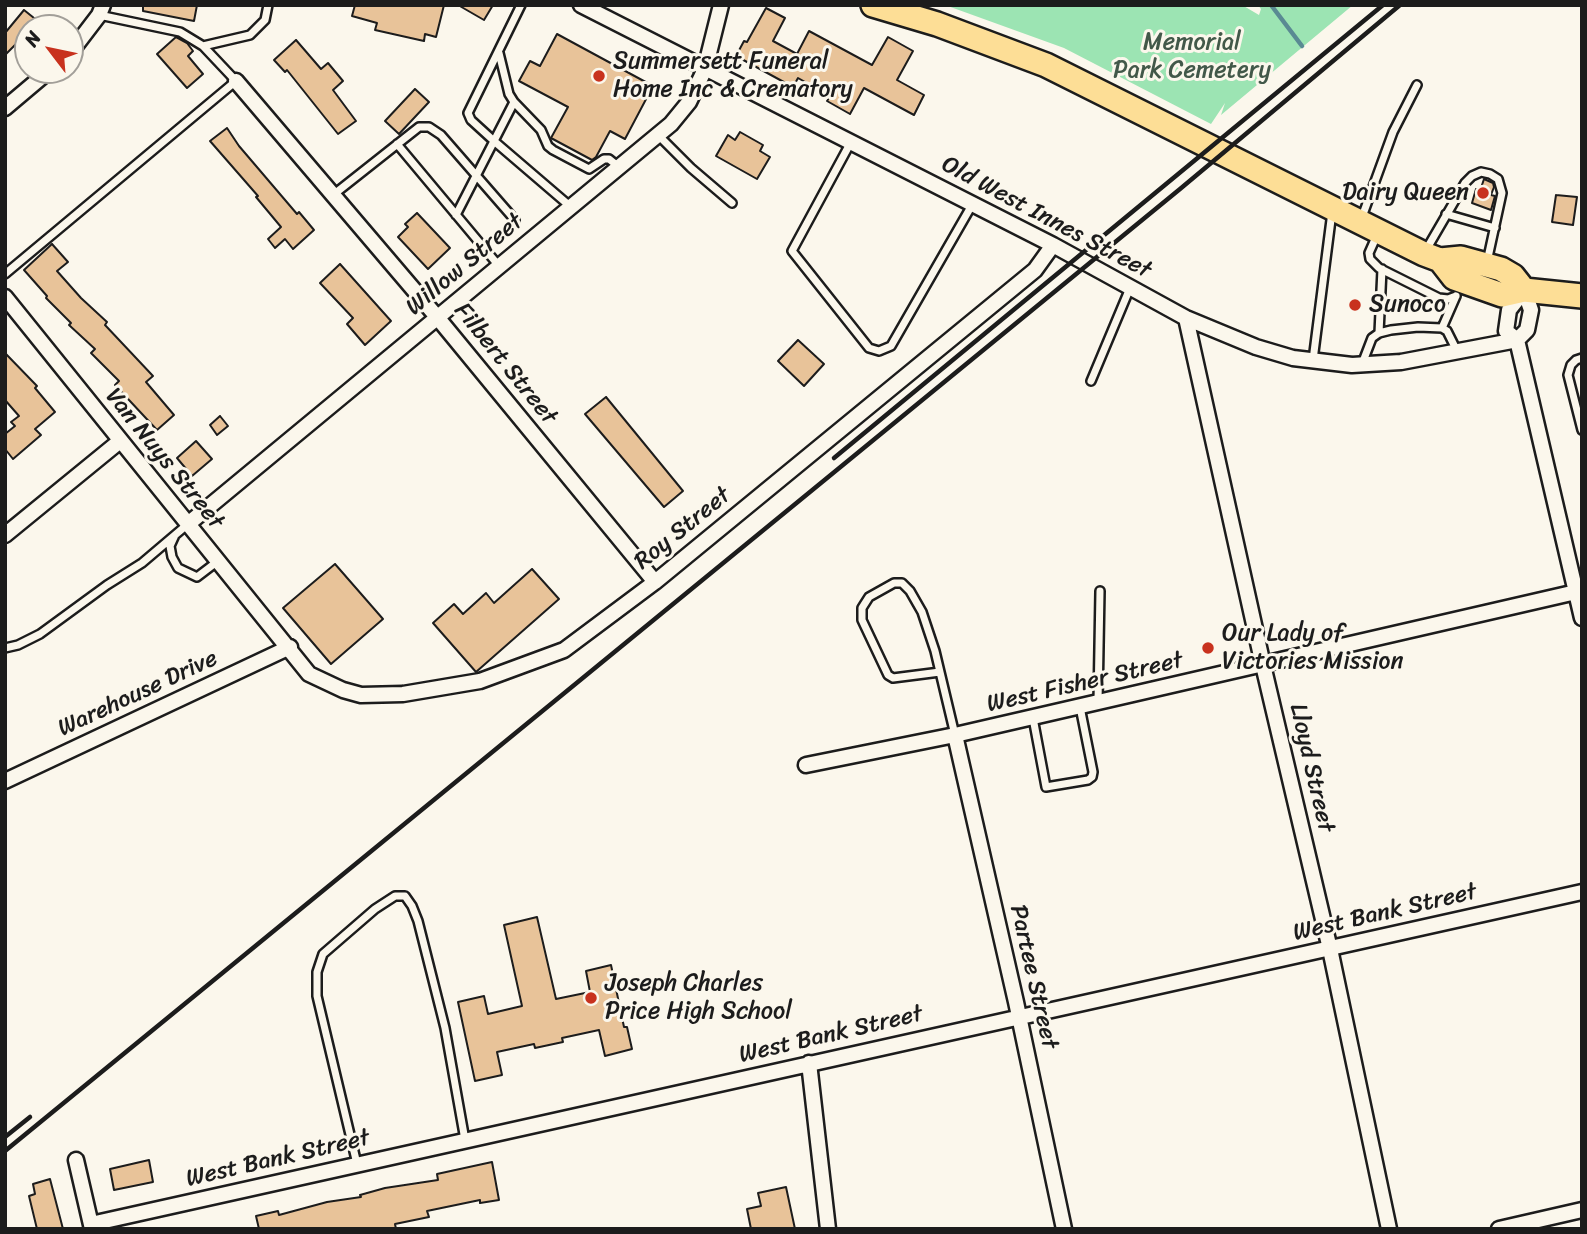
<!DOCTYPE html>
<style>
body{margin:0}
#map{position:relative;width:1587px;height:1234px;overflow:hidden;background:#fbf7ec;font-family:Sriracha,sans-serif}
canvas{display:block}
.frame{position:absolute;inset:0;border:7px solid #1c1c1c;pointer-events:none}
.north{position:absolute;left:14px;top:14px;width:70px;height:70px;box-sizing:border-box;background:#fbf7ec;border:2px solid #a29f99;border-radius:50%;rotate:302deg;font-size:19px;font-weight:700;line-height:28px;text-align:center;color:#1c1c1c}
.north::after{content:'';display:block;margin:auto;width:24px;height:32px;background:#c8321e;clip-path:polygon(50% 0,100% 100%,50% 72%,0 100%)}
</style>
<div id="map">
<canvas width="1587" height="1234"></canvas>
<div class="frame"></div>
<div class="north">N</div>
</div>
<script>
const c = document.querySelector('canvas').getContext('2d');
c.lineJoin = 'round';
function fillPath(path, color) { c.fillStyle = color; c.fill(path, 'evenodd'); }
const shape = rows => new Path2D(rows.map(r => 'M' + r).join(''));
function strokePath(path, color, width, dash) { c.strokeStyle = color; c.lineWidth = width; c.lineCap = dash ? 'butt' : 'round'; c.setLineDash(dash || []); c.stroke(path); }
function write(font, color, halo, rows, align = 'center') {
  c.font = font + ' Sriracha,sans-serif'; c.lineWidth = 6; c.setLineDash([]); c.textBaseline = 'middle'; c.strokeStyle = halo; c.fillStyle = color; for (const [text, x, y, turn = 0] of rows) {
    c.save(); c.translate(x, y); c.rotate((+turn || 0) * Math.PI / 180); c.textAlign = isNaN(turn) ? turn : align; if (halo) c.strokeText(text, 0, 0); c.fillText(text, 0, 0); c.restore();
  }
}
fillPath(shape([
 [945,5,1242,5,1259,15,1261,9,1258,5,1353,5,1221,115,1225,103,1211,124,1064,48]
]), '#9ce4b3');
strokePath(shape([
 [1271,5,1302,46]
]), '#5a8a93', 4.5);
const building = shape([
 [143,5,197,5,194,21,143,11,143,5],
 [355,5,444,5,436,37,425,34,424,41,375,30,377,23,352,16,355,5],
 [458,5,493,5,484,20,458,5],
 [766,8,785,18,773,41,797,54,809,31,872,65,888,37,913,51,897,80,924,95,914,115,864,88,850,114,827,101,830,96,798,78,793,87,736,56,744,41,747,42,766,8],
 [24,10,39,22,34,28,28,28,28,35,22,43,19,41,5,55,5,33,24,10],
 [557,34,653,86,625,139,610,131,596,157,592,160,551,138,568,107,519,81,530,61,540,66,557,34],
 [176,37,187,43,193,51,188,56,203,74,187,88,157,54,176,37],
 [296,40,321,69,328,63,343,81,333,90,356,121,338,134,287,70,285,72,274,60,296,40],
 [415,89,429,102,399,134,385,121,415,89],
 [227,128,239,146,297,214,299,212,314,230,293,249,285,239,275,248,268,239,281,227,256,197,258,196,210,141,227,128],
 [740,132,763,145,760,151,770,157,757,179,716,156,728,135,735,140,740,132],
 [1484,179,1493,183,1494,187,1491,195,1495,196,1491,210,1472,203,1476,189,1480,191,1484,179],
 [1556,195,1577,197,1573,225,1552,222,1556,195],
 [417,213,450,248,428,269,398,237,408,227,405,224,417,213],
 [52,244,68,262,57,271,81,298,107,322,105,325,153,376,146,382,174,415,157,430,115,385,119,381,91,353,95,349,69,325,71,323,46,298,47,296,24,270,52,244],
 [340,264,391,321,365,345,347,324,353,318,320,283,340,264],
 [798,340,824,364,804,386,778,361,798,340],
 [5,353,37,386,35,388,55,412,35,429,41,435,13,459,5,449,5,434,15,426,11,422,19,416,5,400,5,353],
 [606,397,683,491,664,507,585,414,606,397],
 [220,416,228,426,217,435,210,425,220,416],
 [196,441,212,459,192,476,177,458,196,441],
 [335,564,383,619,331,664,283,608,335,564],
 [532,569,559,599,476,672,433,623,454,604,463,614,486,593,494,603,532,569],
 [537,917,556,999,590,992,586,971,611,965,624,1027,627,1027,632,1049,605,1056,599,1030,562,1038,563,1042,535,1048,534,1044,497,1052,502,1075,475,1081,458,1002,484,996,488,1014,522,1006,504,925,537,917],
 [149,1160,153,1182,114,1190,110,1169,149,1160],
 [492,1162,499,1200,480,1203,480,1200,427,1211,429,1217,395,1224,396,1229,259,1229,256,1216,278,1211,279,1215,327,1202,361,1197,360,1195,385,1188,438,1180,437,1174,492,1162],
 [50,1179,63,1229,37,1229,29,1196,35,1194,33,1184,50,1179],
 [786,1187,795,1229,751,1229,747,1209,761,1206,758,1193,786,1187]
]);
fillPath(building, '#e8c399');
strokePath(building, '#1c1c1c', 2);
const lane = shape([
 [203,46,250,35,265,20,268,5],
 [499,53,509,94,514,102,494,141,471,120,468,113,521,5],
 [514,102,541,130,548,146,553,150,589,169,604,159,609,159,619,167],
 [658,135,691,168,732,203],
 [851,142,792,251,869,348,879,351,891,346,972,205],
 [397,144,499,266],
 [333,195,419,127,429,127,441,135,515,220],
 [1446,214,1495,228],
 [456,215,494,141,571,207],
 [1362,217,1393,132,1417,85],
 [1377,235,1369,253,1370,259,1379,268,1439,298,1448,299,1456,296],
 [1426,250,1465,183,1472,176,1481,172,1490,174,1498,179,1502,193,1487,262],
 [5,274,236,81,203,46,180,32,99,15],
 [1442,328,1456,296],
 [1379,333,1382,269],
 [1582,358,1576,360,1571,365,1568,375,1582,430],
 [1313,360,1332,212],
 [1362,364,1372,338,1379,333,1391,330,1418,327,1442,328,1447,331,1457,351],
 [1091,381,1130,288],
 [188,524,175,535,170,546,172,557,178,568,197,577,218,561],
 [5,648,18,645,40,634,107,585,142,563,175,535],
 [940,672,893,678,888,675,862,620,862,608,869,597,894,583,902,583,910,591,922,612,935,651,955,735],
 [1098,702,1100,591],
 [1033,718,1046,787,1088,780,1092,777,1093,772,1080,707],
 [357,1164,317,996,317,972,323,954,375,909,395,896,405,896,412,906,418,921,445,1028,465,1140]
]);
const street = shape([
 [581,5,1053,245,1186,318,1256,347,1293,358,1352,365,1401,362,1517,340],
 [70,53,99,15,103,5],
 [236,81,437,317,655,582],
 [5,108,50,70],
 [1524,291,1509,310,1506,331,1517,340,1582,618],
 [5,297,309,674,343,690,361,695,403,694,480,681,564,650,655,582,1035,270,1053,245],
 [1186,318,1263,665,1330,949,1389,1229],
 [1517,340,1527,330,1531,310,1524,290],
 [188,524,671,124,689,102,705,69,721,5],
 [5,535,120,441],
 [955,735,1016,1002,1064,1229],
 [806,765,955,735,1576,592],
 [5,781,290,647],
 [809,1063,828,1229],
 [76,1160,92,1229],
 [91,1224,1582,892],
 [1499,1229,1582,1210]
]);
const primary = shape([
 [873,5,937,24,1046,65,1424,254,1440,260,1461,258,1501,269,1513,276,1524,290],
 [1440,260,1454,278,1502,295,1524,290,1582,296]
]);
strokePath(lane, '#1c1c1c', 12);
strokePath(street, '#1c1c1c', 19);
strokePath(primary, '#1c1c1c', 28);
strokePath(lane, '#fbf7ec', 7);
strokePath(street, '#fbf7ec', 14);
strokePath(primary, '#fdde96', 23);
strokePath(shape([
 [834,458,1383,5],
 [5,1137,30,1117],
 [5,1151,1180,189,1400,5]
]), '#1c1c1c', 4.5);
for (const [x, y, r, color] of [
 [599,76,7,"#c8321e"],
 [1483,193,7,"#c8321e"],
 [1355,305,7,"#c8321e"],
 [1208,648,7,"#c8321e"],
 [591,998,7,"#c8321e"]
]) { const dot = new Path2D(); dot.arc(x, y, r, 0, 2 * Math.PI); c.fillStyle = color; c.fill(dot); strokePath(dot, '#fbf7ec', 2.5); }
write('24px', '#425849', '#fbf7ec', [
 ["Memorial",1192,43],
 ["Park Cemetery",1192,71]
]);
write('24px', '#1c1c1c', '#fbf7ec', [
 ["Summersett Funeral",613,62],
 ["Home Inc & Crematory",613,90],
 ["Dairy Queen",1469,193,"right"],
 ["Sunoco",1369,305],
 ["Our Lady of",1222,634],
 ["Victories Mission",1222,662],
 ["Joseph Charles",605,984],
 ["Price High School",605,1012]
], 'left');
write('24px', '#1c1c1c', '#fbf7ec', [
 ["Old West Innes Street",1046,218,28],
 ["Willow Street",465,265,-40],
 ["Filbert Street",505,364,51],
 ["Van Nuys Street",164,459,51],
 ["Roy Street",683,529,-39],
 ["West Fisher Street",1085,683,-13],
 ["Warehouse Drive",138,694,-25],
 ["Lloyd Street",1311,768,77],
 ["West Bank Street",1385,913,-13],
 ["Partee Street",1033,977,77],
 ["West Bank Street",831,1035,-13],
 ["West Bank Street",278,1159,-13]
]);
</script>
